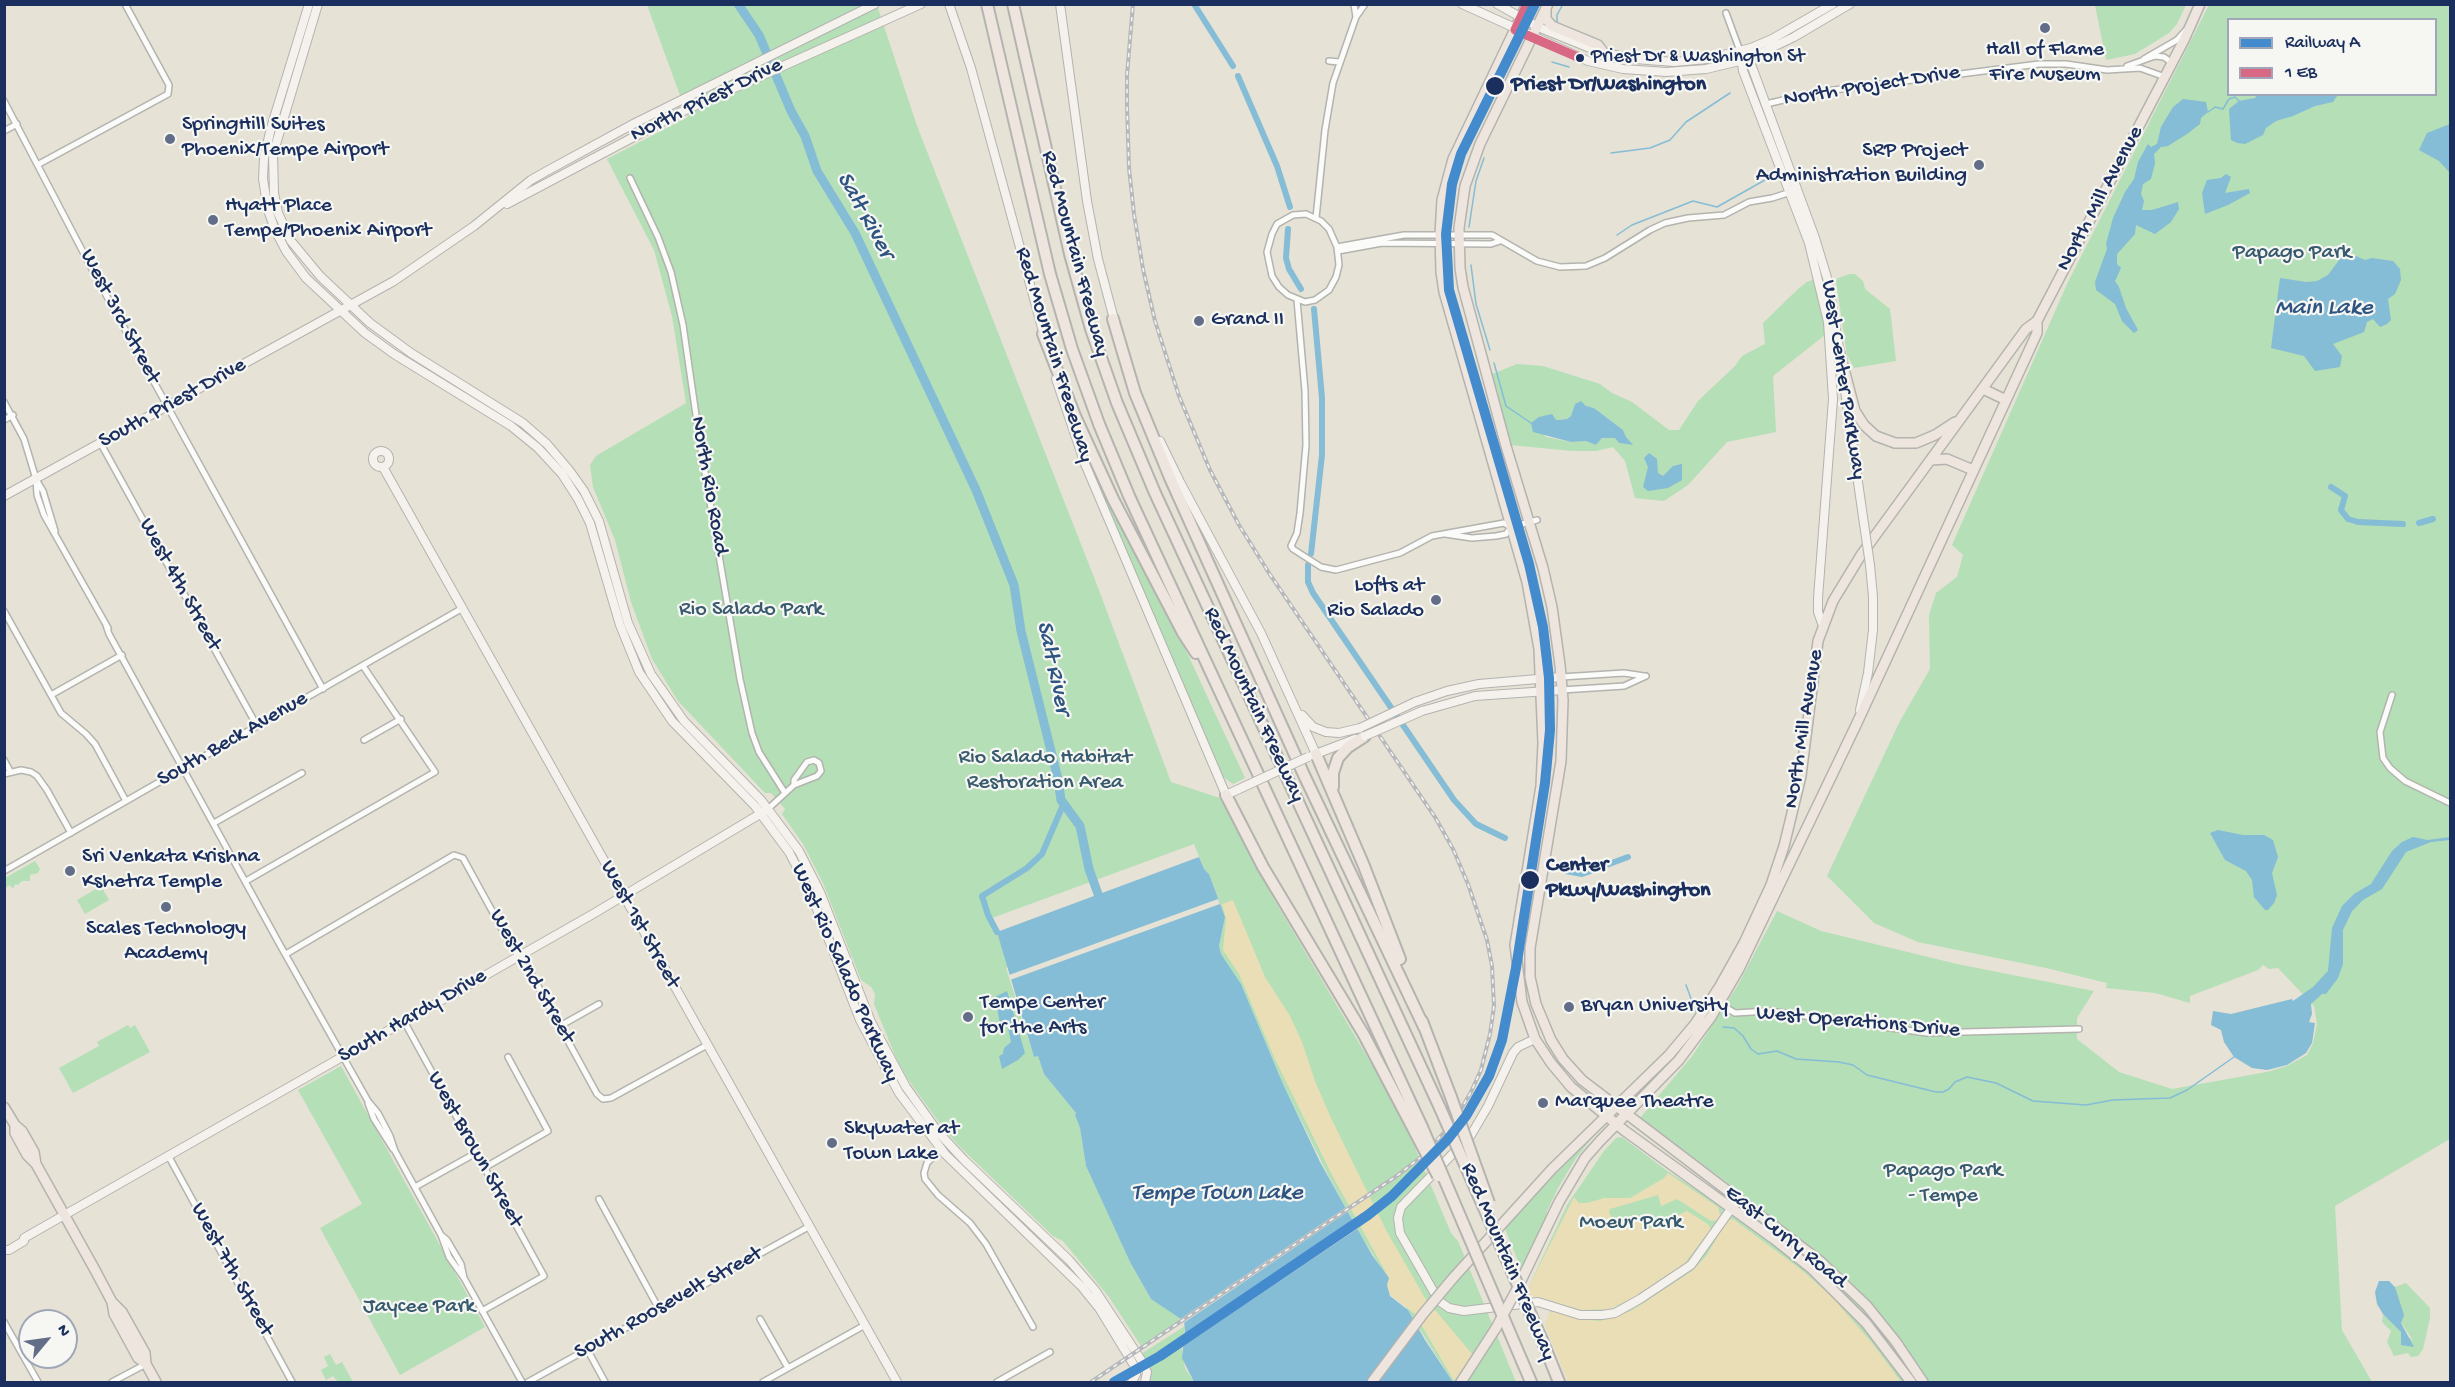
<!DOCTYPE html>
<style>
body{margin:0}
#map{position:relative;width:2455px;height:1387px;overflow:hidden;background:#e6e2d5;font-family:"Gochi Hand",sans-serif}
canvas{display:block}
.frame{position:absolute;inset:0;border:6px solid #1b2f5e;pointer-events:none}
.legend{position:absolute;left:2227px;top:18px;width:210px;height:78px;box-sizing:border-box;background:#f6f6f2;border:2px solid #9ea6b7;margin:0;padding:8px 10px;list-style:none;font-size:18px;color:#1b2f5e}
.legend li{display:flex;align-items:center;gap:12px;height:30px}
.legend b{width:30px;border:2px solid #9ea6b7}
.north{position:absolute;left:18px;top:1309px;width:60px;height:60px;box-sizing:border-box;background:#f6f6f2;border:2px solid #9ea6b7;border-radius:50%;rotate:61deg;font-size:16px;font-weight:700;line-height:24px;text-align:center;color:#1b2f5e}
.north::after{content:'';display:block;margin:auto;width:21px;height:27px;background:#626e88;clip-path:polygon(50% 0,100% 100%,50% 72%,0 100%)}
</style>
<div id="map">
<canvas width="2455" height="1387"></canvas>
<div class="frame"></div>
<ul class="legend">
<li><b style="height:8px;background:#448bcd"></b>Railway A</li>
<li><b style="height:8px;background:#d96885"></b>1 EB</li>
</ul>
<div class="north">N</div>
</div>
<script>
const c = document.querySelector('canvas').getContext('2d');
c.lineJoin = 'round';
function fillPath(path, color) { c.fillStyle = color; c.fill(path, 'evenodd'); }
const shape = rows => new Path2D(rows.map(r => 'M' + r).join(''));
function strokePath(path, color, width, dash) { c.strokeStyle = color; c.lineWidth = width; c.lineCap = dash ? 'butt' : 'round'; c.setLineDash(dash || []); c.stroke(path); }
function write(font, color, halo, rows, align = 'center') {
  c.font = font + ' "Gochi Hand",sans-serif'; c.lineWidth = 4.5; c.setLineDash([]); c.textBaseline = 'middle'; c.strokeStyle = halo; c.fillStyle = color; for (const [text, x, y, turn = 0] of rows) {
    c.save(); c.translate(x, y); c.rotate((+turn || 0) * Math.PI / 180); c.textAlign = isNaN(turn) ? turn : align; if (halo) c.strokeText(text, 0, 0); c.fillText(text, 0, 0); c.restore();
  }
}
fillPath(shape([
 [647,5,877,5,917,126,1097,585,1171,782,1220,798,1275,901,1385,1087,1413,1143,1451,1233,1458,1241,1516,1382,1453,1382,1363,1239,1329,1177,1283,1084,1241,984,1221,954,1219,946,1225,917,1209,874,1204,869,1194,844,992,918,1009,966,1006,968,1034,1057,1038,1056,1044,1074,1076,1113,1075,1115,1080,1128,1086,1166,1130,1262,1151,1299,1182,1319,1141,1346,1109,1297,1063,1241,1053,1236,961,1148,943,1128,907,1078,897,1060,874,1004,875,994,871,987,861,980,823,883,803,844,782,814,785,809,771,793,765,793,678,701,652,659,631,602,615,540,593,487,590,465,596,456,686,403,672,316,654,250,607,159,688,117],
 [2095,5,2096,4,2186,5,2177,24,2169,33,2135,54,2106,60],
 [2209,5,2450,5,2450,1139,2335,1206,2342,1330,2372,1382,1570,1382,1547,1325,1551,1309,1578,1318,1597,1319,1631,1310,1694,1269,1744,1195,1640,1118,1693,1055,1738,985,1777,911,1821,931,1957,964,2094,991,2077,1018,2077,1039,2119,1072,2172,1089,2267,1072,2287,1066,2307,1055,2313,1043,2317,1024,2314,1006,2278,968,2269,969,2263,965,2258,970,2190,996,2190,1003,2155,993,2106,988,2107,983,2046,968,1918,942,1874,923,1827,876,1899,723,1930,669,1929,615,1936,593,1957,577,1963,555,1952,545,2068,282],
 [2228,20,2436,20,2436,94,2228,94],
 [1850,274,1855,274,1863,281,1865,289,1890,309,1896,361,1854,368,1847,355,1836,281,1838,278],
 [1819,277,1830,331,1773,376,1776,432,1727,442,1688,485,1664,501,1635,498,1625,461,1613,447,1596,451,1572,451,1510,445,1490,375,1517,364,1543,366,1600,384,1612,393,1632,402,1669,430,1679,430,1698,401,1735,366,1742,356,1765,344,1763,323,1798,289,1807,282],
 [1575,404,1594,408,1623,430,1626,437,1632,445,1619,443,1615,438,1602,438,1596,445,1586,441,1571,442,1546,437,1541,432,1556,420,1567,419,1571,416],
 [1076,432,1152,577,1245,778,1233,784,1222,776],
 [35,861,40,869,38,873,30,875,30,881,22,881,18,885,15,884,13,889,10,885,5,888,5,878],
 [101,886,109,900,85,914,77,900],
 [128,1025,130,1028,135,1025,150,1052,73,1093,59,1068,99,1046,97,1042],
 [341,1066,485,1327,400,1375,320,1228,362,1204,298,1090],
 [1597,1132,1576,1158,1558,1188,1547,1211,1543,1228,1522,1271,1504,1226],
 [1622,1137,1666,1170,1725,1208,1691,1259,1621,1305,1594,1312,1580,1310,1535,1297,1530,1284,1567,1205,1604,1151,1616,1138],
 [2406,1283,2430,1308,2430,1318,2423,1349,2418,1356,2411,1357,2408,1353,2394,1356,2387,1342,2391,1331,2382,1322,2383,1314,2413,1341,2401,1322,2395,1287],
 [1185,1326,1182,1350,1185,1368,1194,1382,1148,1382,1141,1354],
 [330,1354,336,1365,342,1362,353,1382,338,1382,333,1376,326,1380,321,1370,328,1366,324,1357]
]), '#b4dfb7');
fillPath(shape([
 [1233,900,1265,977,1290,1016,1302,1042,1315,1081,1331,1118,1386,1230,1425,1298,1473,1355,1454,1381,1415,1314,1389,1294,1387,1285,1389,1278,1332,1175,1274,1057,1239,974,1223,950,1226,919,1222,904],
 [1668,1173,1718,1207,1720,1215,1717,1220,1711,1221,1677,1199,1661,1206,1658,1195,1610,1209,1609,1212,1613,1221,1616,1223,1639,1216,1646,1230,1687,1211,1708,1224,1711,1229,1685,1263,1631,1299,1609,1309,1581,1310,1525,1294,1574,1197,1579,1203,1587,1203,1604,1198,1630,1198,1664,1178],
 [1733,1219,1803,1271,1832,1297,1873,1344,1901,1382,1568,1382,1545,1325,1549,1313,1555,1311,1577,1319,1600,1321,1631,1311,1692,1271,1707,1255,1727,1220]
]), '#eadeb7');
fillPath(shape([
 [2257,95,2257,94,2340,95,2337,96,2333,102,2315,106,2293,116,2276,121,2266,128,2263,135,2245,144,2237,143,2231,140,2229,109,2239,101,2255,98],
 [2183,99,2206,102,2208,112,2201,118,2200,124,2187,134,2168,146,2161,147,2154,154,2155,163,2151,179,2143,184,2141,194,2144,201,2142,210,2152,210,2178,202,2179,209,2171,222,2155,234,2136,225,2135,234,2117,254,2117,264,2121,268,2115,281,2119,287,2126,308,2138,330,2134,333,2122,321,2115,304,2096,290,2095,282,2107,249,2106,244,2113,218,2125,192,2134,179,2138,162,2148,144,2151,147,2157,144,2161,127,2173,107],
 [2450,124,2450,173,2439,161,2419,150,2427,133],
 [2226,174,2231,177,2225,193,2249,189,2250,193,2228,205,2205,214,2202,193,2207,180,2221,178],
 [2342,256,2356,256,2365,260,2372,258,2393,261,2400,269,2401,280,2395,294,2388,299,2391,320,2387,324,2380,327,2373,319,2367,322,2364,332,2333,344,2342,356,2340,367,2315,371,2304,356,2271,348,2280,278,2306,282,2317,281,2328,275],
 [1581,401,1586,406,1594,408,1623,430,1626,437,1633,445,1619,443,1615,438,1602,438,1596,445,1586,441,1571,442,1533,432,1531,423,1539,417,1552,414,1556,420,1567,419,1571,416,1575,404],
 [1649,453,1657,459,1658,473,1663,476,1673,466,1682,464,1682,480,1668,488,1648,491,1643,487,1648,467,1644,458],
 [2218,830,2243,835,2264,835,2273,840,2278,857,2272,873,2277,895,2274,903,2268,910,2265,910,2254,897,2252,880,2246,871,2225,860,2210,833],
 [2413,837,2428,840,2450,837,2450,840,2431,842,2406,852,2382,889,2363,900,2352,911,2343,930,2343,964,2338,978,2326,994,2322,994,2311,1004,2312,1014,2309,1022,2315,1023,2312,1043,2306,1053,2287,1065,2267,1070,2252,1068,2234,1057,2224,1042,2221,1030,2211,1025,2213,1011,2231,1014,2292,999,2293,1001,2313,987,2328,971,2332,928,2342,906,2354,894,2371,884,2392,851,2402,842],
 [1199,857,1204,869,1209,874,1225,917,1219,946,1221,954,1241,984,1283,1084,1320,1162,1372,1255,1389,1278,1387,1285,1390,1296,1408,1310,1425,1340,1453,1382,1194,1382,1182,1358,1185,1330,1184,1321,1151,1299,1130,1262,1086,1166,1080,1128,1075,1115,1076,1113,1044,1074,1038,1056,1034,1057,997,932],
 [1007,991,1025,1053,1018,1060,1002,1069,999,1056,1003,1054,1004,1048,1011,1042,1007,1023,1000,1024,995,997],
 [2379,1281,2389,1281,2395,1287,2404,1315,2401,1323,2414,1347,2401,1345,2401,1332,2383,1314,2377,1304,2375,1292]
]), '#85bcd6');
fillPath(shape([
 [1218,899,1220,904,1010,980,1009,975],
 [1348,1206,1350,1210,1182,1324,1179,1320],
 [1356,1221,1360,1227,1179,1349,1180,1340]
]), '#e6e2d5');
strokePath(shape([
 [1557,23,1557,15,1563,4],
 [1552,62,1569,67],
 [2208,112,2215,107,2223,109,2229,99,2235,97,2239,101],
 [1611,153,1650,148,1670,140,1686,122,1730,93],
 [1469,227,1476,181,1484,158],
 [1617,235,1632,225,1693,201,1717,207,1765,180],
 [1471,265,1476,304,1490,350],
 [1494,363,1506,406,1531,423],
 [1686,985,1696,1012],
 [1723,1027,1734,1028,1743,1036,1751,1049,1758,1054,1777,1051,1796,1059,1839,1062,1853,1065,1867,1075,1936,1092,1943,1092,1949,1089,1955,1082,1967,1077,1996,1083,2033,1101,2086,1105,2113,1100,2170,1098,2187,1090,2234,1057]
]), '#85bcd6', 1.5);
strokePath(shape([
 [1194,4,1233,66],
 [1238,76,1277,166,1290,207],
 [1288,229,1286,258,1289,269,1301,289],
 [2331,487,2345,496,2341,510,2348,519,2358,522,2403,524],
 [2419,523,2433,519],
 [1311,554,1322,455,1322,398,1314,309],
 [1308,565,1308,582,1313,593,1454,800,1476,824,1505,838],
 [1566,871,1582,874,1628,857],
 [997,932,988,915,982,896,1027,868,1042,854,1063,805]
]), '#85bcd6', 6);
strokePath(shape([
 [738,4,759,35,791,111,805,136,817,171,855,233,976,490,1014,585,1021,631,1058,779,1061,800,1080,826,1089,869,1102,905]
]), '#85bcd6', 9);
const street = shape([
 [1354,4,1356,17],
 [1726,13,1740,51],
 [2144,59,2177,40,2186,30],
 [1329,61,1339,62],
 [2127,66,2155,56,2164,57,2172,63],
 [4,101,94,273,323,689],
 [1766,104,1818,92,2039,64,2066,64,2107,70,2140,68,2165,77],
 [4,131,17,124],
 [39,164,168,94,169,85,125,4],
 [630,178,658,237,671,272,683,325,700,443,740,679,752,733,759,752,785,793],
 [1306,214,1321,221,1329,229,1337,247,1339,265,1336,277,1329,290,1315,300,1305,302,1288,295,1279,287,1272,276,1267,252,1272,234,1277,224,1293,215,1306,214],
 [1316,218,1325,130,1333,83,1356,17,1365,4],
 [1337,247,1404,235,1492,235,1537,261,1560,267,1586,266,1605,258,1650,230,1665,223,1688,218,1724,215,1749,202,1772,198,1791,192],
 [1338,251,1382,243,1491,244,1500,241],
 [1297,300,1305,391,1306,445,1300,513,1297,533,1291,546,1293,549,1321,567,1336,570,1400,553,1432,536,1504,523,1510,527],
 [4,402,24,439,36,479,37,495,44,515,108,628],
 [4,420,13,415],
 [101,444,257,726],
 [37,481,43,491,55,531],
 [1445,534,1472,538,1496,536,1506,534,1511,527,1537,520],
 [4,611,61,713,86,734,95,744,126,801],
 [106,625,109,634,280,945,368,1101,378,1113,390,1136,395,1151,441,1235,449,1257,464,1278,522,1382],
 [1561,677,1624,673,1644,676],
 [1562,690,1624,686,1646,676],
 [51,695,122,655],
 [2392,695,2380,732,2383,758,2390,768,2405,781,2450,803],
 [364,740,401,719],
 [4,760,10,771],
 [4,774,21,770,31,772,37,776,47,790,71,833],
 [769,808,794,785,817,776,821,771,819,763,814,760,807,762,794,780,794,785],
 [214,823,302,773],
 [4,871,461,609],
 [246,881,435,772,363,666],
 [286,954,454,855,463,858,513,949,527,966,597,1094,603,1099,611,1098,707,1045],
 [1718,1003,1735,1013,1769,1011,1927,1033,2079,1029],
 [405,1023,544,1276,482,1311],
 [560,1026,599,1004],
 [368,1103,374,1119,393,1149],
 [942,1148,927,1163,924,1173,925,1179,938,1195,970,1223,986,1244,1033,1327],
 [169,1157,292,1382],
 [484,1168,548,1131,508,1057],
 [415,1187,476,1153],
 [599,1199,659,1309],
 [441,1235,447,1240,461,1264,464,1278],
 [760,1319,788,1368],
 [4,1322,38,1382],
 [587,1349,605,1382],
 [112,1382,146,1364],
 [528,1382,810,1226],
 [763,1382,865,1325],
 [997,1382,1050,1352]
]);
const secondary = shape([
 [309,4,271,128,264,158,263,179,268,210,275,230,286,251,306,278,365,333,394,354,511,426,538,448,562,474,578,499,590,523,620,625,639,672,672,721,755,806,789,852,811,894,860,1020,899,1093,945,1154,1082,1287,1099,1308,1135,1367,1136,1374,1132,1382],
 [318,4,273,154,274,193,278,213,291,241,320,276,370,323,411,353,523,423,547,444,569,470,584,491,599,521,628,623,651,674,684,721,761,800,799,851,820,892,871,1022,906,1087,938,1132,964,1160,1069,1260,1095,1290,1143,1363,1147,1372,1145,1382],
 [949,4,971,68,1045,339],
 [1060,4,1087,201,1098,259,1115,323],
 [1462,4,1588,61,1623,69,1666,72,1706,69,1748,59,1794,37,1850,4],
 [1497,4,1538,27,1600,52,1635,59,1674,62,1707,59,1751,48,1772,39,1833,4],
 [1740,51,1743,71,1809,243,1828,322,1833,399,1818,598,1818,612,1823,626],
 [1740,51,1752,67,1815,238,1828,281,1840,354],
 [507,204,681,112,921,4],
 [1843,377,1864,524],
 [1056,379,1085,464,1226,795,1239,789],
 [1160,441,1180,482,1261,633,1316,754],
 '373 459a8 8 0 1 1 16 0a8 8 0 1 1-16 0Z',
 [383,467,897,1382],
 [4,496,394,281,474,226,531,180,545,172,635,123,875,4],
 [1415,702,1447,691,1479,684,1561,677],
 [1860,710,1868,673,1873,630,1873,597,1870,565],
 [1422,711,1475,696,1562,690],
 [1302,715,1313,727,1326,732,1339,733,1360,728],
 [1313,755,1355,739],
 [1535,1039,1518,1047,1513,1053,1488,1106,1471,1135,1401,1207,1398,1218,1400,1233,1439,1301,1449,1308,1464,1311,1538,1302,1580,1315,1602,1315,1615,1313,1640,1299,1691,1265,1738,1199],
 [4,1250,9,1250,24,1241,24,1238,593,914,765,811]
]);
const primary = shape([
 [1527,4,1453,159,1442,200,1440,234,1441,272,1444,292,1527,582,1539,649,1543,743,1541,786,1515,945,1522,1002,1535,1039,1551,1063,1571,1087,1625,1131,1774,1239,1812,1269,1866,1323,1911,1382],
 [1548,4,1480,144,1465,186,1459,228,1460,268,1463,287,1506,446,1543,568,1552,607,1560,665,1563,700,1561,761,1530,948,1530,977,1536,1004,1551,1040,1563,1059,1582,1080,1820,1261,1867,1306,1896,1342,1923,1382],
 [1546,10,1546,19,1552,26,1598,45,1604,53],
 [1839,350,1855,411,1864,425,1876,436,1895,443,1916,443,1935,435,1955,422],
 [1983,389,2006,400],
 [1931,460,1947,459,1973,470],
 [4,1107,15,1125,22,1131,34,1152,36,1164,95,1270,112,1302,122,1312,145,1353,146,1364,156,1382],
 [15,1125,15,1133,27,1155,36,1164],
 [1454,1277,1552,1169,1669,1055,1695,1024,1720,986,1744,943,1771,885,1784,846,1801,776,1818,641,1833,601,1861,555,2026,329,2037,321],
 [1517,1289,1559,1202,1585,1158,1600,1141,1679,1060,1711,1017,1739,969,1857,723,2026,357,2037,333,2037,321,2184,40,2200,4],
 [112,1302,114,1314,138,1358,146,1364],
 [1461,1382,1496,1328]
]);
const highway = shape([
 [987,4,1050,274,1072,349,1099,424,1129,496,1422,1127],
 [1013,4,1070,254,1091,329,1117,403,1155,493,1440,1108],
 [1113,319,1135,393,1171,480,1304,775,1424,1027],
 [1043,334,1075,416,1113,499,1183,633,1196,653],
 [1316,754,1364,866,1400,959],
 [1333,787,1333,773,1338,758,1348,747,1365,736],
 [1226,795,1263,867,1364,1035,1416,1134],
 [1422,1021,1451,1097],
 [1542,1340,1559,1382],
 [1522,1361,1531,1382]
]);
strokePath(street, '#b3b3af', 8);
strokePath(secondary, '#b3b3af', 10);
strokePath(primary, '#b3b3af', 12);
strokePath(highway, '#b3b3af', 14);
strokePath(street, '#fbfbf9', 5);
strokePath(secondary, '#f5f2ee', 8);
strokePath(primary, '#eee5de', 9);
strokePath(highway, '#eee5de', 10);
const rail = shape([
 [1091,1382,1398,1175,1421,1157,1453,1123,1471,1092,1481,1070,1490,1034,1494,1006,1492,966,1487,940,1468,884,1453,849,1435,817,1269,573,1239,525,1210,470,1179,396,1155,321,1143,269,1134,214,1129,168,1127,106,1127,75,1133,4]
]);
strokePath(rail, '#b6b8bb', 4);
strokePath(rail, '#f6f6f2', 1.5, [4.5]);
const secondaryBridge = shape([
 [1864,524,1870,565],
 [1360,728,1415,702],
 [1365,736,1422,711],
 [1239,789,1308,757]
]);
const primaryBridge = shape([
 [1496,1328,1517,1289],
 [1372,1382,1423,1314,1454,1277]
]);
const highwayBridge = shape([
 [1451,1097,1489,1203],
 [1440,1108,1542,1340],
 [1422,1127,1522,1361],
 [1416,1134,1438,1176]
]);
strokePath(secondaryBridge, '#b3b3af', 10, []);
strokePath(primaryBridge, '#b3b3af', 12, []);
strokePath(highwayBridge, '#b3b3af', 14, []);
strokePath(secondaryBridge, '#f5f2ee', 8);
strokePath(primaryBridge, '#eee5de', 9);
strokePath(highwayBridge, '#eee5de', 10);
strokePath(shape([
 [1527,4,1515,30,1580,58]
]), '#d96885', 9);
strokePath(shape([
 [1114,1382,1160,1356,1368,1215,1392,1196,1448,1139,1466,1116,1489,1076,1502,1040,1516,968,1545,783,1550,730,1549,678,1543,627,1529,564,1449,290,1446,234,1452,184,1461,154,1535,4]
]), '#448bcd', 10);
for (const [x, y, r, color] of [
 [2045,28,6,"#626e88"],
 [1580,58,5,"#1b2f5e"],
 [1495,86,10,"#1b2f5e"],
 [170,139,6,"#626e88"],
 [1979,165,6,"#626e88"],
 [213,220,6,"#626e88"],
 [1199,321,6,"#626e88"],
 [1436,600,6,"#626e88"],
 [70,871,6,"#626e88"],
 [1530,880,10,"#1b2f5e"],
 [166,907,6,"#626e88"],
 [1569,1007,6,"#626e88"],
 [968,1017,6,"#626e88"],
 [1543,1103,6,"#626e88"],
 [832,1143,6,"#626e88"]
]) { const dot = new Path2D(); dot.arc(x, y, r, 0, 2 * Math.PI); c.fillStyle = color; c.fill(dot); strokePath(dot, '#f6f6f2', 2); }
write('20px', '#1b2f5e', '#f6f6f2', [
 ["Priest Dr & Washington St",1591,58]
], 'left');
write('22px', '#1b2f5e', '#f6f6f2', [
 ["Hall of Flame",2045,51,"center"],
 ["Fire Museum",2045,76,"center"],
 ["SpringHill Suites",182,126],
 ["Phoenix/Tempe Airport",182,151],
 ["SRP Project",1967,152,"right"],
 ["Administration Building",1967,177,"right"],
 ["Hyatt Place",225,207],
 ["Tempe/Phoenix Airport",225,232],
 ["Grand II",1211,321],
 ["Lofts at",1424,587,"right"],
 ["Rio Salado",1424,612,"right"],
 ["Sri Venkata Krishna",82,858],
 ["Kshetra Temple",82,883],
 ["Scales Technology",166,930,"center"],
 ["Academy",166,955,"center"],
 ["Tempe Center",980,1004],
 ["for the Arts",980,1029],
 ["Bryan University",1581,1007],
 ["Marquee Theatre",1555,1103],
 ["Skywater at",844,1130],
 ["Town Lake",844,1155]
], 'left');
write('bold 22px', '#1b2f5e', '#f6f6f2', [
 ["Priest Dr/Washington",1511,86],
 ["Center",1546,867],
 ["Pkwy/Washington",1546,892]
], 'left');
write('22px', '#1b2f5e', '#f6f6f2', [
 ["North Project Drive",1872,87,-9],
 ["North Priest Drive",707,101,-26],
 ["North Mill Avenue",2101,199,-62],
 ["Red Mountain Freeway",1074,254,75],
 ["West 3rd Street",119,317,62],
 ["Red Mountain Freeeway",1053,355,73],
 ["West Center Parkway",1842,380,81],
 ["South Priest Drive",173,404,-29],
 ["North Rio Road",708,486,80],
 ["West 4th Street",179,585,61],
 ["Red Mountain Freeway",1253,705,65],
 ["North Mill Avenue",1805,729,-81],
 ["South Beck Avenue",233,740,-30],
 ["West 1st Street",639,925,61],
 ["West Rio Salado Parkway",844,973,66],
 ["West 2nd Street",531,977,60],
 ["South Hardy Drive",413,1017,-30],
 ["West Operations Drive",1858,1023,5],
 ["West Brown Street",474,1150,61],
 ["East Curry Road",1785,1238,39],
 ["Red Mountain Freeway",1507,1262,67],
 ["West 7th Street",231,1270,61],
 ["South Roosevelt Street",669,1304,-29]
]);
write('22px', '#375a6e', '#f6f6f2', [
 ["Papago Park",2292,254],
 ["Rio Salado Park",751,611],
 ["Rio Salado Habitat",1045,759],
 ["Restoration Area",1045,784],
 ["Papago Park",1943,1172],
 ["- Tempe",1943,1197],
 ["Moeur Park",1631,1224],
 ["Jaycee Park",419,1308]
]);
write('italic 24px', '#2e5482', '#f6f6f2', [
 ["Salt River",864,216,61],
 ["Main Lake",2324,309],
 ["Salt River",1052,668,78],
 ["Tempe Town Lake",1217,1194]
]);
</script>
